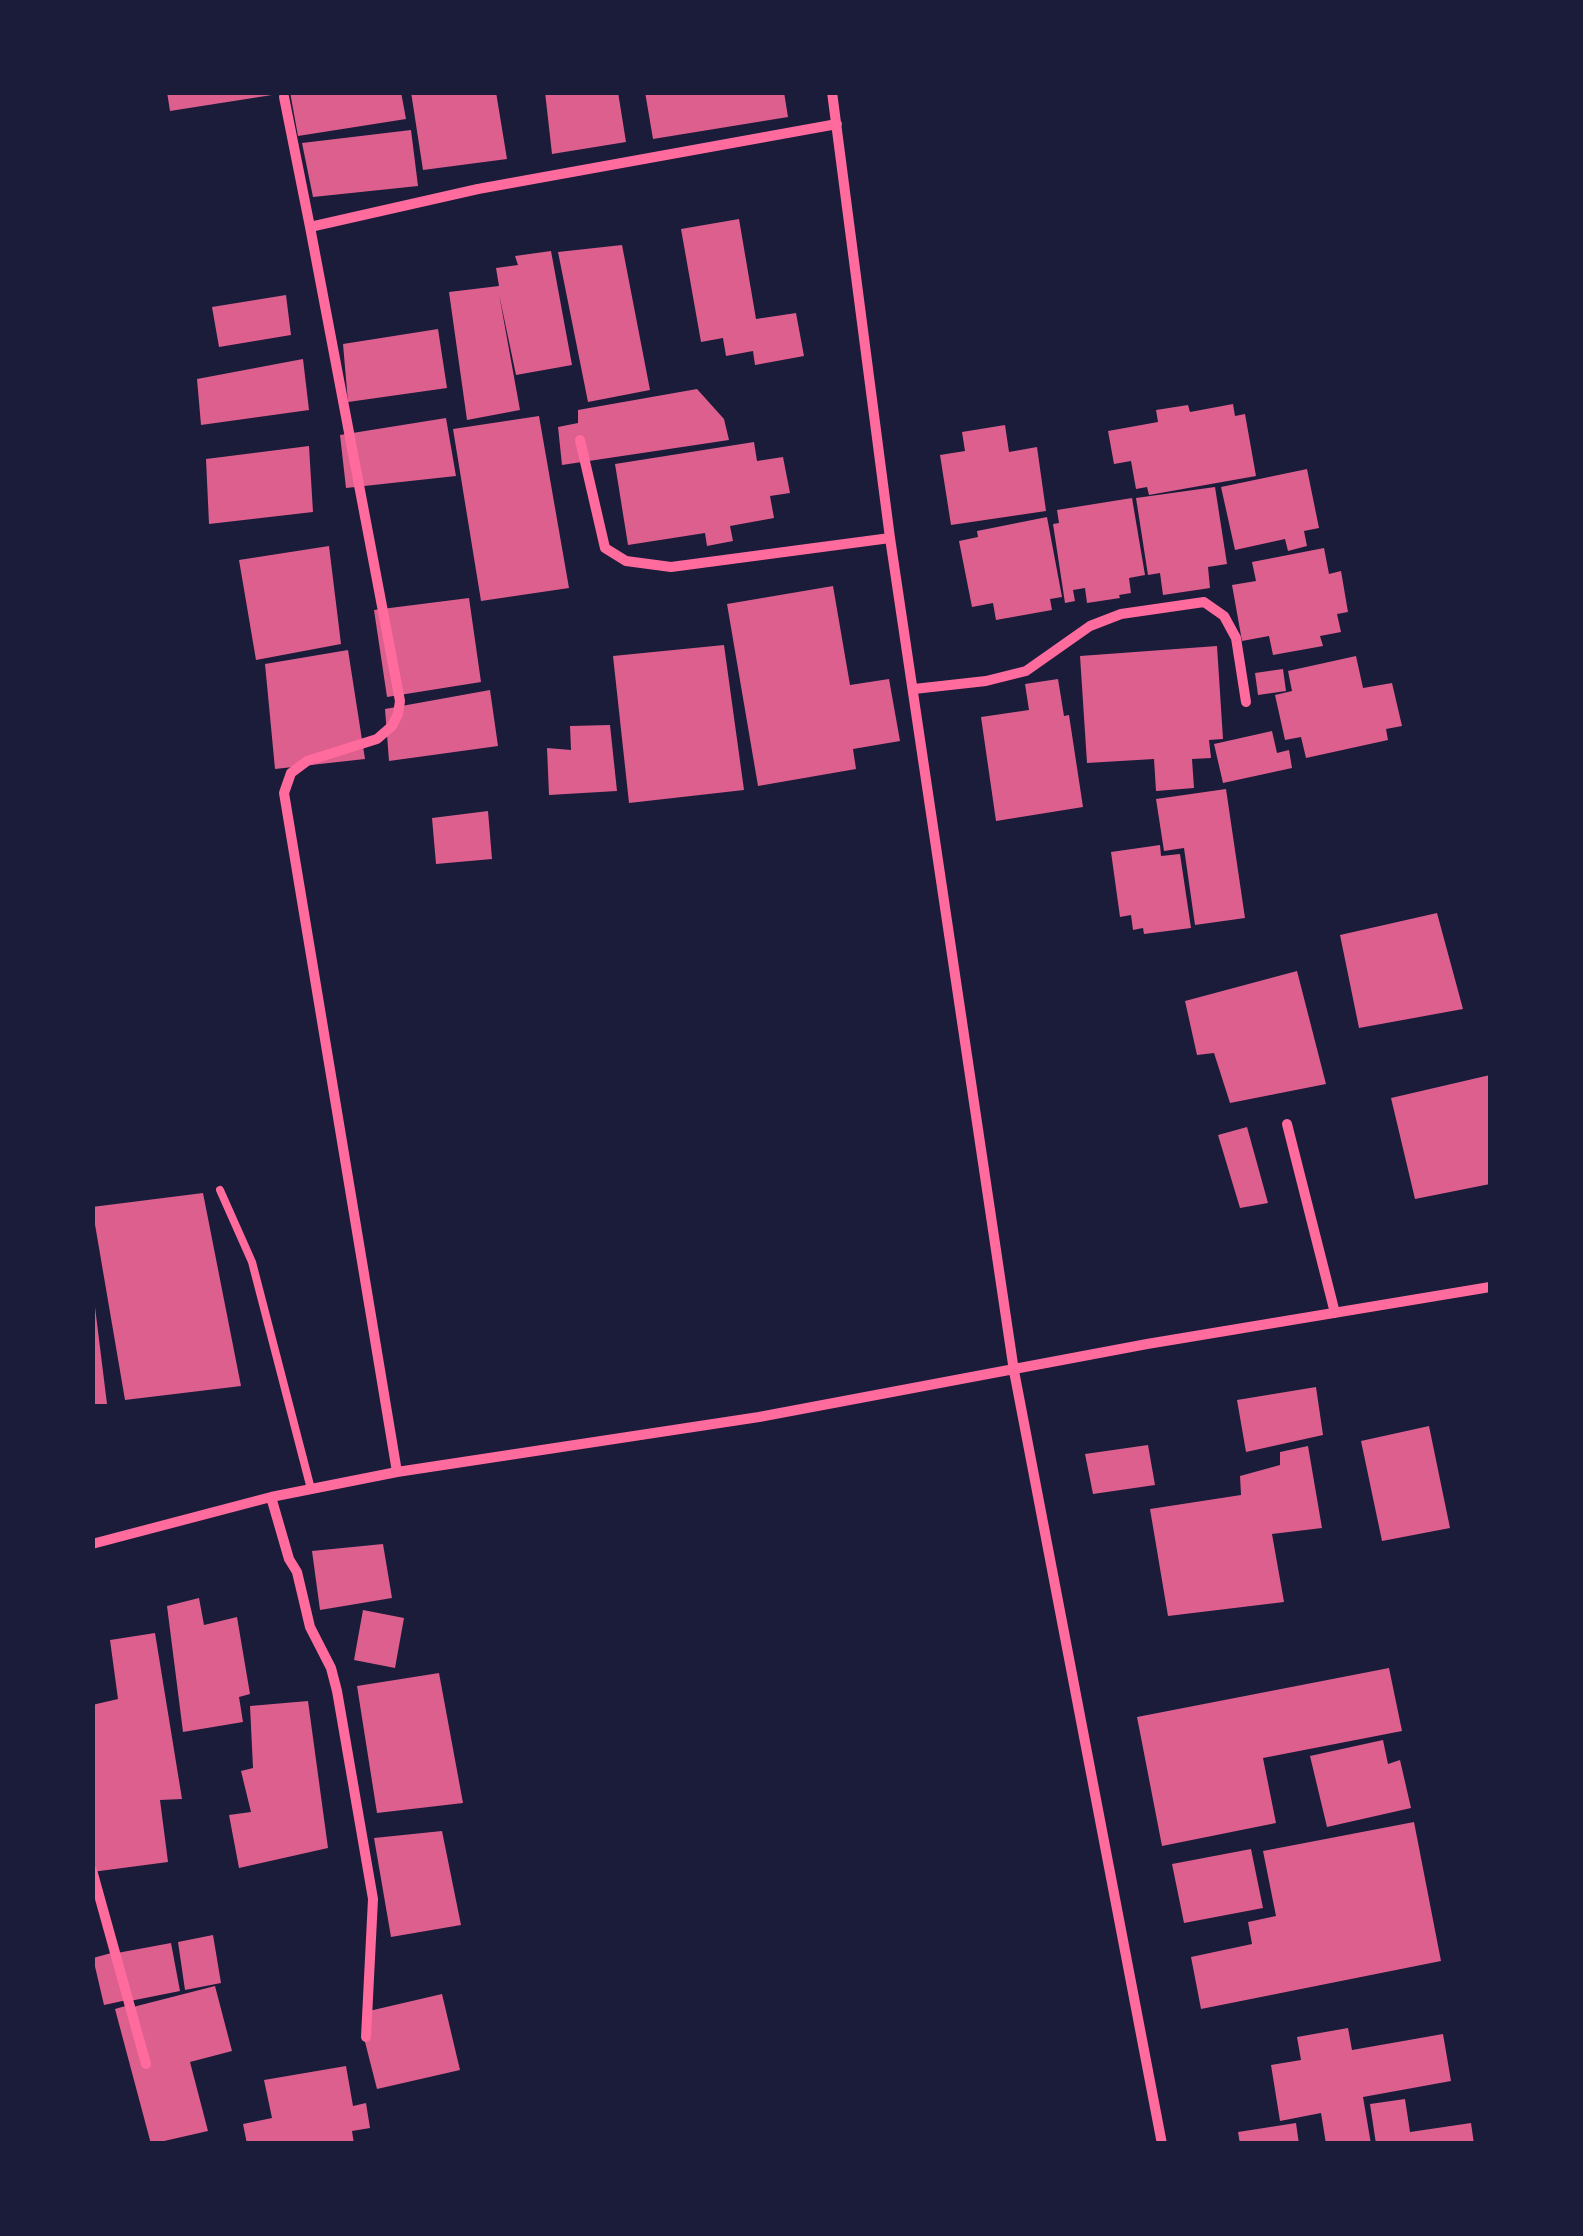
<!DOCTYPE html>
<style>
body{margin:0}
#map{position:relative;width:1583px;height:2236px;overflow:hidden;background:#1b1b3a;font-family:Merriweather,serif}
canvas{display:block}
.frame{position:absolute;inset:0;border:95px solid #1b1b3a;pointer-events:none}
</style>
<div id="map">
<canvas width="1583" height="2236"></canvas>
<div class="frame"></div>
</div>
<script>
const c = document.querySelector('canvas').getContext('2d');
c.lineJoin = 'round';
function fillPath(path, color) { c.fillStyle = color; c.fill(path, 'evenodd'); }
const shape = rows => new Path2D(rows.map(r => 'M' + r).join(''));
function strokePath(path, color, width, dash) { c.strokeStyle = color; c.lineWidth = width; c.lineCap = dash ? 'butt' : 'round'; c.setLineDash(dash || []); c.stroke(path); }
fillPath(shape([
 [167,92,271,92,272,95,170,111],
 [290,92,401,92,406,119,298,136],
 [411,92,496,92,507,159,423,170],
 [545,92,618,92,626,142,552,154],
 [645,92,784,92,788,117,653,139],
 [411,130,418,186,313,197,302,143],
 [739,219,756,319,796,313,804,356,755,365,753,351,726,356,723,338,701,342,681,229],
 [622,245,650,390,588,402,558,252],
 [551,251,572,365,516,375,499,294,520,410,467,420,449,292,499,286,496,268,518,265,515,256],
 [286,295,291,335,219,347,212,307],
 [438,329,447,388,348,402,343,344],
 [303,359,309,410,201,425,197,379],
 [697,389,724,419,729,440,562,465,558,427,578,423,578,410],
 [1233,404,1235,416,1245,414,1256,476,1149,495,1147,487,1136,489,1131,461,1114,464,1108,431,1158,422,1156,410,1188,405,1190,412],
 [539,416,569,588,481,601,453,429],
 [446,418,456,476,346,488,340,435],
 [1005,425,1009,452,1037,447,1046,511,951,525,940,455,965,451,962,432],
 [754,442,757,461,783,457,790,493,770,496,774,518,730,526,733,541,707,546,705,533,628,545,615,464],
 [309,446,313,512,209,524,206,459],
 [1307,469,1319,528,1304,531,1307,546,1288,551,1285,539,1235,550,1221,487],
 [1215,487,1227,564,1208,567,1210,588,1163,595,1160,573,1148,575,1136,498],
 [1132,498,1145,575,1129,578,1131,593,1119,595,1120,598,1087,603,1085,588,1073,590,1075,601,1065,603,1053,524,1059,523,1057,510],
 [1047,517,1062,597,1050,599,1052,610,996,620,993,603,972,607,959,541,978,537,977,531],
 [329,546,341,644,256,660,239,560],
 [1324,548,1329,574,1341,571,1348,612,1337,614,1341,632,1320,636,1323,646,1273,655,1269,636,1242,641,1232,585,1256,581,1252,562],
 [833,586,850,685,889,679,900,741,853,749,856,769,758,786,727,604],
 [469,598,481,682,387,697,374,610],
 [724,645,744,790,629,803,613,656],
 [1217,646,1223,739,1209,740,1211,758,1192,759,1194,788,1156,791,1154,759,1087,763,1080,656],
 [348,650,365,759,275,769,265,664],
 [1356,656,1363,688,1392,683,1402,726,1386,729,1388,740,1306,758,1301,737,1285,740,1275,695,1292,691,1288,671],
 [1283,669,1286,691,1258,695,1255,673],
 [1058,679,1064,716,1069,715,1083,807,996,821,981,717,1029,710,1025,684],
 [490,690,498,746,389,761,385,709],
 [610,725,617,791,549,795,547,748,571,750,570,726],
 [1272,731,1277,753,1289,750,1292,768,1223,783,1214,744],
 [1226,789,1245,918,1195,925,1184,848,1164,851,1156,799],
 [488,811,492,859,436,864,432,818],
 [1160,845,1161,856,1180,854,1191,928,1144,934,1143,928,1133,930,1131,915,1120,917,1111,852],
 [1437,913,1463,1009,1359,1028,1340,935],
 [1297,971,1326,1084,1230,1103,1214,1053,1197,1055,1185,1001],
 [1490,1075,1490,1184,1415,1199,1391,1098],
 [1247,1127,1268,1203,1240,1208,1218,1135],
 [203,1193,241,1386,125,1400,92,1207],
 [92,1307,95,1307,107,1404,92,1404],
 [1316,1387,1323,1435,1246,1452,1237,1400],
 [1429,1426,1450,1528,1382,1541,1361,1441],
 [1148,1445,1155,1485,1093,1494,1085,1454],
 [1308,1446,1322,1528,1272,1534,1284,1602,1168,1616,1150,1509,1241,1495,1240,1476,1280,1465,1280,1452],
 [383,1544,392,1598,320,1610,312,1551],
 [199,1598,204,1625,237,1617,250,1694,239,1697,243,1722,183,1732,167,1606],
 [363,1610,404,1618,395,1668,354,1660],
 [155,1633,182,1799,160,1800,168,1862,92,1872,92,1705,118,1699,110,1640],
 [1389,1668,1402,1731,1263,1758,1276,1823,1162,1846,1137,1717],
 [439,1673,463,1803,377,1813,357,1686],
 [308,1701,328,1848,239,1868,229,1815,251,1812,241,1771,253,1768,250,1706],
 [1383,1740,1388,1764,1400,1760,1411,1808,1327,1827,1310,1756],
 [1414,1822,1441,1961,1201,2009,1191,1957,1252,1944,1248,1922,1276,1916,1263,1851],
 [442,1831,461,1925,391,1937,374,1838],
 [1251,1849,1263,1908,1184,1923,1172,1864],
 [213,1935,221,1983,185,1990,178,1942],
 [171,1943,180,1991,130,2001,117,1953],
 [115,1952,127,2000,104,2005,93,1958],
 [215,1986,232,2051,190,2062,208,2131,151,2144,115,2009,129,2005,146,2069,148,2067,133,2007],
 [442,1994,460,2070,377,2089,364,2038,369,2011],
 [1348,2028,1352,2050,1443,2034,1451,2081,1363,2097,1371,2144,1326,2144,1321,2113,1280,2121,1271,2065,1301,2060,1297,2037],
 [346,2066,353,2106,366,2103,370,2128,352,2131,354,2144,247,2144,243,2124,272,2118,264,2080],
 [1405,2099,1410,2132,1471,2123,1474,2144,1376,2144,1370,2104],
 [1296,2123,1299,2144,1240,2144,1238,2132]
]), '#dd5f8e');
strokePath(shape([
 [220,1190,252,1262,311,1489]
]), '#ff6b9d', 8);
strokePath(shape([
 [832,92,890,538,1014,1371,1162,2144],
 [284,97,310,227],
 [580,440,605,548,626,561,671,567,890,538],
 [914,689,986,681,1026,671,1090,626,1121,614,1204,602,1224,616,1236,638,1246,702],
 [1287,1124,1335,1313],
 [397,1472,284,793,291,773,307,761,377,739,392,726,398,714,400,701,310,227,478,189,837,124],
 [271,1497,289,1559,297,1572,310,1627,331,1668,337,1691,373,1899,366,2037],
 [92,1544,271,1497,397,1472,759,1417,1147,1344,1490,1287],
 [92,1870,146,2064]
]), '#ff6b9d', 10);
</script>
